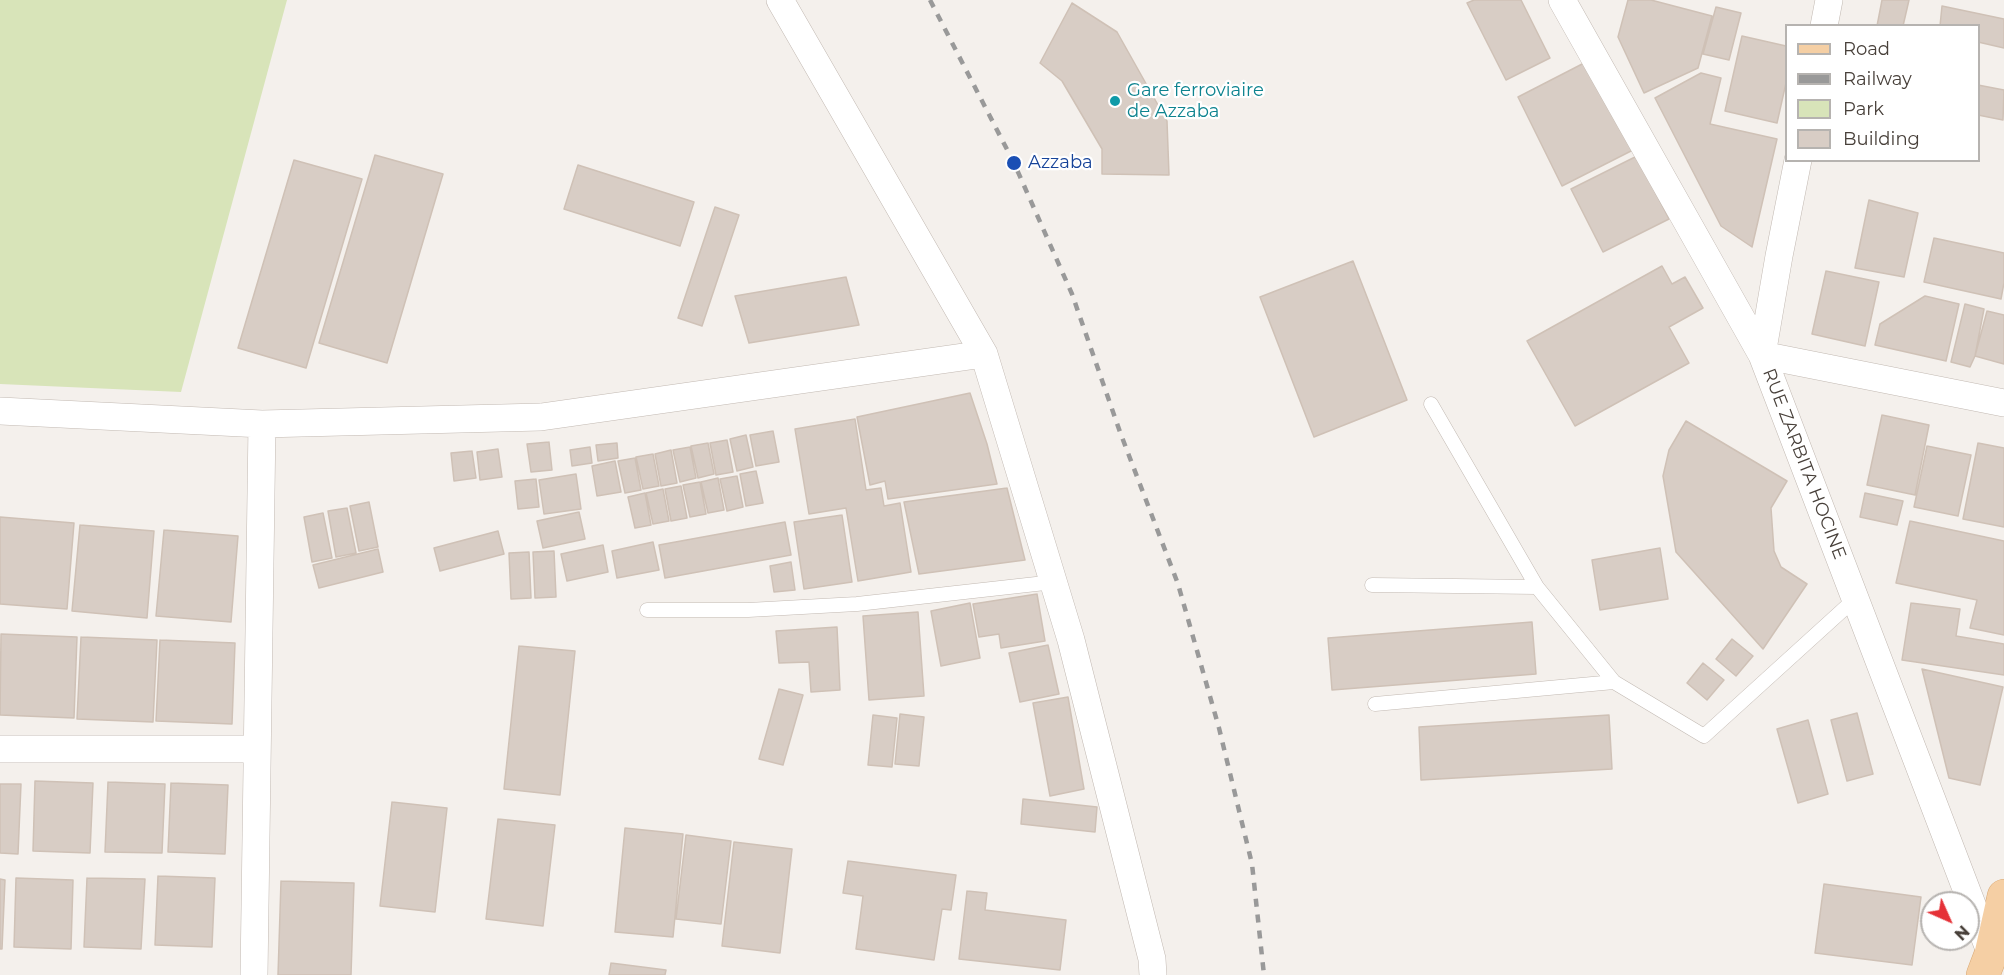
<!DOCTYPE html>
<style>
body{margin:0}
#map{position:relative;width:2004px;height:975px;overflow:hidden;background:#f4f0ec;font-family:Montserrat,sans-serif}
canvas{display:block}
.legend{position:absolute;left:1785px;top:24px;width:195px;height:138px;box-sizing:border-box;background:#fff;border:2px solid #b6b3b0;margin:0;padding:8px 10px;list-style:none;font-size:18px;color:#48403a}
.legend li{display:flex;align-items:center;gap:12px;height:30px}
.legend b{width:30px;border:2px solid #b6b3b0}
.north{position:absolute;left:1920px;top:891px;width:60px;height:60px;box-sizing:border-box;background:#fff;border:2px solid #b6b3b0;border-radius:50%;rotate:135deg;font-size:16px;font-weight:700;line-height:24px;text-align:center;color:#48403a}
.north::after{content:'';display:block;margin:auto;width:21px;height:27px;background:#e53137;clip-path:polygon(50% 0,100% 100%,50% 72%,0 100%)}
</style>
<div id="map">
<canvas width="2004" height="975"></canvas>
<ul class="legend">
<li><b style="height:8px;background:#f5cfa4"></b>Road</li>
<li><b style="height:8px;background:#999"></b>Railway</li>
<li><b style="height:16px;background:#d8e4b9"></b>Park</li>
<li><b style="height:16px;background:#d8cdc5"></b>Building</li>
</ul>
<div class="north">N</div>
</div>
<script>
const c = document.querySelector('canvas').getContext('2d');
c.lineJoin = 'round';
function fillPath(path, color) { c.fillStyle = color; c.fill(path, 'evenodd'); }
const shape = rows => new Path2D(rows.map(r => 'M' + r).join(''));
function strokePath(path, color, width, dash) { c.strokeStyle = color; c.lineWidth = width; c.lineCap = dash ? 'butt' : 'round'; c.setLineDash(dash || []); c.stroke(path); }
function write(font, color, halo, rows, align = 'center') {
  c.font = font + ' Montserrat,sans-serif'; c.lineWidth = 4.5; c.setLineDash([]); c.textBaseline = 'middle'; c.strokeStyle = halo; c.fillStyle = color; for (const [text, x, y, turn = 0] of rows) {
    c.save(); c.translate(x, y); c.rotate((+turn || 0) * Math.PI / 180); c.textAlign = isNaN(turn) ? turn : align; if (halo) c.strokeText(text, 0, 0); c.fillText(text, 0, 0); c.restore();
  }
}
fillPath(shape([
 [0,0,287,0,181,392,0,384]
]), '#d8e4b9');
const building = shape([
 [1474,0,1521,0,1550,58,1506,80,1467,3,1474,0],
 [1628,0,1651,0,1712,16,1698,68,1644,93,1618,37,1628,0],
 [1882,0,1909,0,1903,26,1877,26,1882,0],
 [1072,3,1117,32,1167,121,1169,175,1102,174,1102,149,1062,81,1040,63,1072,3],
 [1942,6,2004,19,2004,48,1978,42,1978,26,1940,26,1942,6],
 [1716,7,1741,13,1729,60,1703,54,1716,7],
 [1742,36,1786,46,1786,83,1777,123,1725,111,1742,36],
 [1588,61,1633,150,1562,186,1518,97,1588,61],
 [1701,73,1721,78,1710,124,1777,139,1752,247,1721,226,1655,98,1701,73],
 [1978,85,2004,90,2003,120,1978,115,1978,85],
 [375,155,443,174,387,363,319,343,375,155],
 [1637,156,1669,219,1603,252,1571,189,1637,156],
 [294,160,362,179,306,368,238,348,294,160],
 [578,165,694,202,680,246,564,209,578,165],
 [1869,200,1918,213,1904,277,1855,268,1869,200],
 [715,207,739,215,702,326,678,318,715,207],
 [1934,238,2004,253,2004,283,2001,299,1924,282,1934,238],
 [1353,261,1407,400,1314,437,1260,297,1353,261],
 [1662,266,1672,284,1685,277,1703,308,1669,327,1689,363,1575,426,1527,341,1662,266],
 [1826,271,1879,282,1865,346,1812,334,1826,271],
 [846,277,859,325,749,343,735,296,846,277],
 [1925,296,1959,304,1946,361,1875,345,1880,324,1925,296],
 [1965,304,1984,309,1975,356,1970,367,1951,362,1965,304],
 [1987,311,2004,315,2004,364,1975,356,1987,311],
 [970,393,987,444,997,484,888,499,885,481,870,485,857,417,970,393],
 [1882,415,1929,425,1915,495,1867,485,1882,415],
 [855,419,866,490,881,488,884,506,900,503,911,572,858,581,846,508,809,514,795,429,855,419],
 [1686,421,1787,481,1771,508,1774,551,1781,567,1807,584,1763,649,1676,552,1663,476,1669,450,1686,421],
 [773,431,779,462,756,466,750,435,773,431],
 [746,435,753,467,737,471,730,439,746,435],
 [727,440,733,472,716,475,710,443,727,440],
 [549,442,552,470,531,472,527,444,549,442],
 [617,443,618,458,598,461,596,445,617,443],
 [708,443,714,474,698,478,691,446,708,443],
 [1978,443,2004,448,2004,527,1963,519,1978,443],
 [1927,446,1971,455,1958,516,1914,507,1927,446],
 [590,447,592,463,572,466,570,450,590,447],
 [690,447,696,478,680,482,673,450,690,447],
 [498,449,502,477,480,480,477,452,498,449],
 [671,450,677,483,661,486,655,454,671,450],
 [472,451,476,478,454,481,451,453,472,451],
 [653,454,659,486,643,489,636,457,653,454],
 [635,458,641,490,625,493,618,461,635,458],
 [615,461,621,492,597,496,592,466,615,461],
 [756,471,763,503,746,506,740,474,756,471],
 [576,474,581,509,544,514,539,480,576,474],
 [737,476,743,507,727,511,720,479,737,476],
 [718,478,724,510,708,513,701,482,718,478],
 [536,479,539,507,518,509,515,481,536,479],
 [700,482,706,514,690,517,683,485,700,482],
 [681,486,687,518,671,521,665,489,681,486],
 [1007,488,1025,560,919,574,904,502,1007,488],
 [663,489,669,521,653,524,646,493,663,489],
 [645,493,651,525,635,528,628,497,645,493],
 [1865,493,1903,501,1897,525,1860,517,1865,493],
 [369,502,378,547,359,551,350,506,369,502],
 [347,508,356,553,336,557,328,511,347,508],
 [579,512,585,539,543,548,537,521,579,512],
 [323,513,332,558,312,562,304,517,323,513],
 [842,515,852,582,804,589,794,522,842,515],
 [0,517,74,523,67,609,0,604,0,517],
 [1910,521,2004,541,2004,635,1970,628,1977,600,1896,583,1910,521],
 [785,522,791,555,665,578,659,545,785,522],
 [80,525,154,531,147,618,72,611,80,525],
 [164,530,238,536,231,622,156,616,164,530],
 [498,531,504,554,440,571,434,548,498,531],
 [653,542,659,570,617,578,612,551,653,542],
 [603,545,608,572,567,581,561,554,603,545],
 [1660,548,1668,599,1600,610,1592,560,1660,548],
 [378,549,383,572,319,588,313,565,378,549],
 [554,551,556,597,535,598,533,552,554,551],
 [529,552,531,598,511,599,509,553,529,552],
 [791,562,795,590,774,592,770,566,791,562],
 [1037,594,1045,641,1001,648,999,634,979,637,973,604,1037,594],
 [970,603,980,658,941,666,931,611,970,603],
 [1911,603,1960,609,1956,636,2004,644,2004,675,1902,660,1911,603],
 [918,612,924,696,869,700,863,616,918,612],
 [1532,622,1536,674,1332,690,1328,638,1532,622],
 [837,627,840,690,811,692,809,662,779,663,776,631,837,627],
 [1,634,77,637,74,718,0,715,1,634],
 [81,637,157,640,153,722,77,719,81,637],
 [1732,639,1753,656,1736,676,1716,659,1732,639],
 [160,640,235,643,232,724,156,721,160,640],
 [1048,645,1059,694,1020,702,1009,653,1048,645],
 [519,646,575,651,560,795,504,789,519,646],
 [1703,663,1724,680,1707,700,1687,683,1703,663],
 [1922,669,2003,687,1980,785,1949,778,1922,669],
 [779,689,803,695,783,765,759,759,779,689],
 [1068,697,1084,789,1050,796,1033,703,1068,697],
 [1857,713,1873,774,1847,781,1831,720,1857,713],
 [900,714,924,717,919,766,895,764,900,714],
 [873,715,897,718,892,767,868,765,873,715],
 [1609,715,1612,769,1421,780,1419,727,1609,715],
 [1808,720,1828,794,1798,803,1777,729,1808,720],
 [35,781,93,783,90,853,33,851,35,781],
 [108,782,165,784,162,853,105,852,108,782],
 [171,783,228,785,225,854,168,852,171,783],
 [0,784,21,784,18,854,0,853,0,784],
 [1023,799,1097,807,1095,832,1021,824,1023,799],
 [392,802,447,808,435,912,380,906,392,802],
 [498,819,555,825,543,926,486,919,498,819],
 [625,828,683,834,673,937,615,932,625,828],
 [686,835,731,841,721,924,676,919,686,835],
 [734,842,792,849,780,953,722,946,734,842],
 [848,861,956,875,951,910,942,909,934,960,856,949,863,896,843,893,848,861],
 [158,876,215,878,212,947,155,945,158,876],
 [16,878,73,880,71,949,14,947,16,878],
 [87,878,145,879,141,949,84,947,87,878],
 [0,879,5,880,2,949,0,949,0,879],
 [281,881,354,883,351,975,278,975,281,881],
 [1824,884,1921,897,1912,965,1815,953,1824,884],
 [967,891,987,893,985,910,1066,920,1060,970,959,959,967,891],
 [611,963,666,970,665,975,609,975,611,963]
]);
fillPath(building, '#d8cdc5');
strokePath(building, '#cfc1b6', 1.5);
const service = shape([
 [1431,404,1537,587,1614,682],
 [1372,585,1537,587],
 [647,610,748,610,857,604,1054,582],
 [1375,704,1614,682,1704,736,1856,598]
]);
const minor = shape([
 [780,0,984,354,1071,640,1152,959,1153,975],
 [1562,0,1762,355,1991,954],
 [1824,26,1829,0],
 [1798,160,1779,256,1762,355,2004,403],
 [0,411,262,424,541,417,984,354],
 [0,749,257,749],
 [254,975,262,424]
]);
const primary = shape([
 [1983,975,1991,954,2004,896]
]);
strokePath(service, '#c2b9b2', 15);
strokePath(minor, '#c2b9b2', 28);
strokePath(primary, '#d9a975', 34);
strokePath(service, '#fff', 14);
strokePath(minor, '#fff', 27);
strokePath(primary, '#f5cfa4', 33);
strokePath(shape([
 [930,0,1014,163,1072,294,1120,432,1178,584,1219,728,1252,864,1264,975]
]), '#999', 4.5, [8, 8]);
for (const [x, y, r, color] of [
 [1115,101,6,"#0f9aa8"],
 [1014,163,8,"#1a4fb4"]
]) { const dot = new Path2D(); dot.arc(x, y, r, 0, 2 * Math.PI); c.fillStyle = color; c.fill(dot); strokePath(dot, '#fff', 2); }
write('18px', '#0d838f', '#fff', [
 ["Gare ferroviaire",1127,91],
 ["de Azzaba",1127,112]
], 'left');
write('18px', '#164399', '#fff', [
 ["Azzaba",1028,163]
], 'left');
write('18px', '#48403a', '#fff', [
 ["RUE ZARBITA HOCINE",1804,464,69]
]);
</script>
